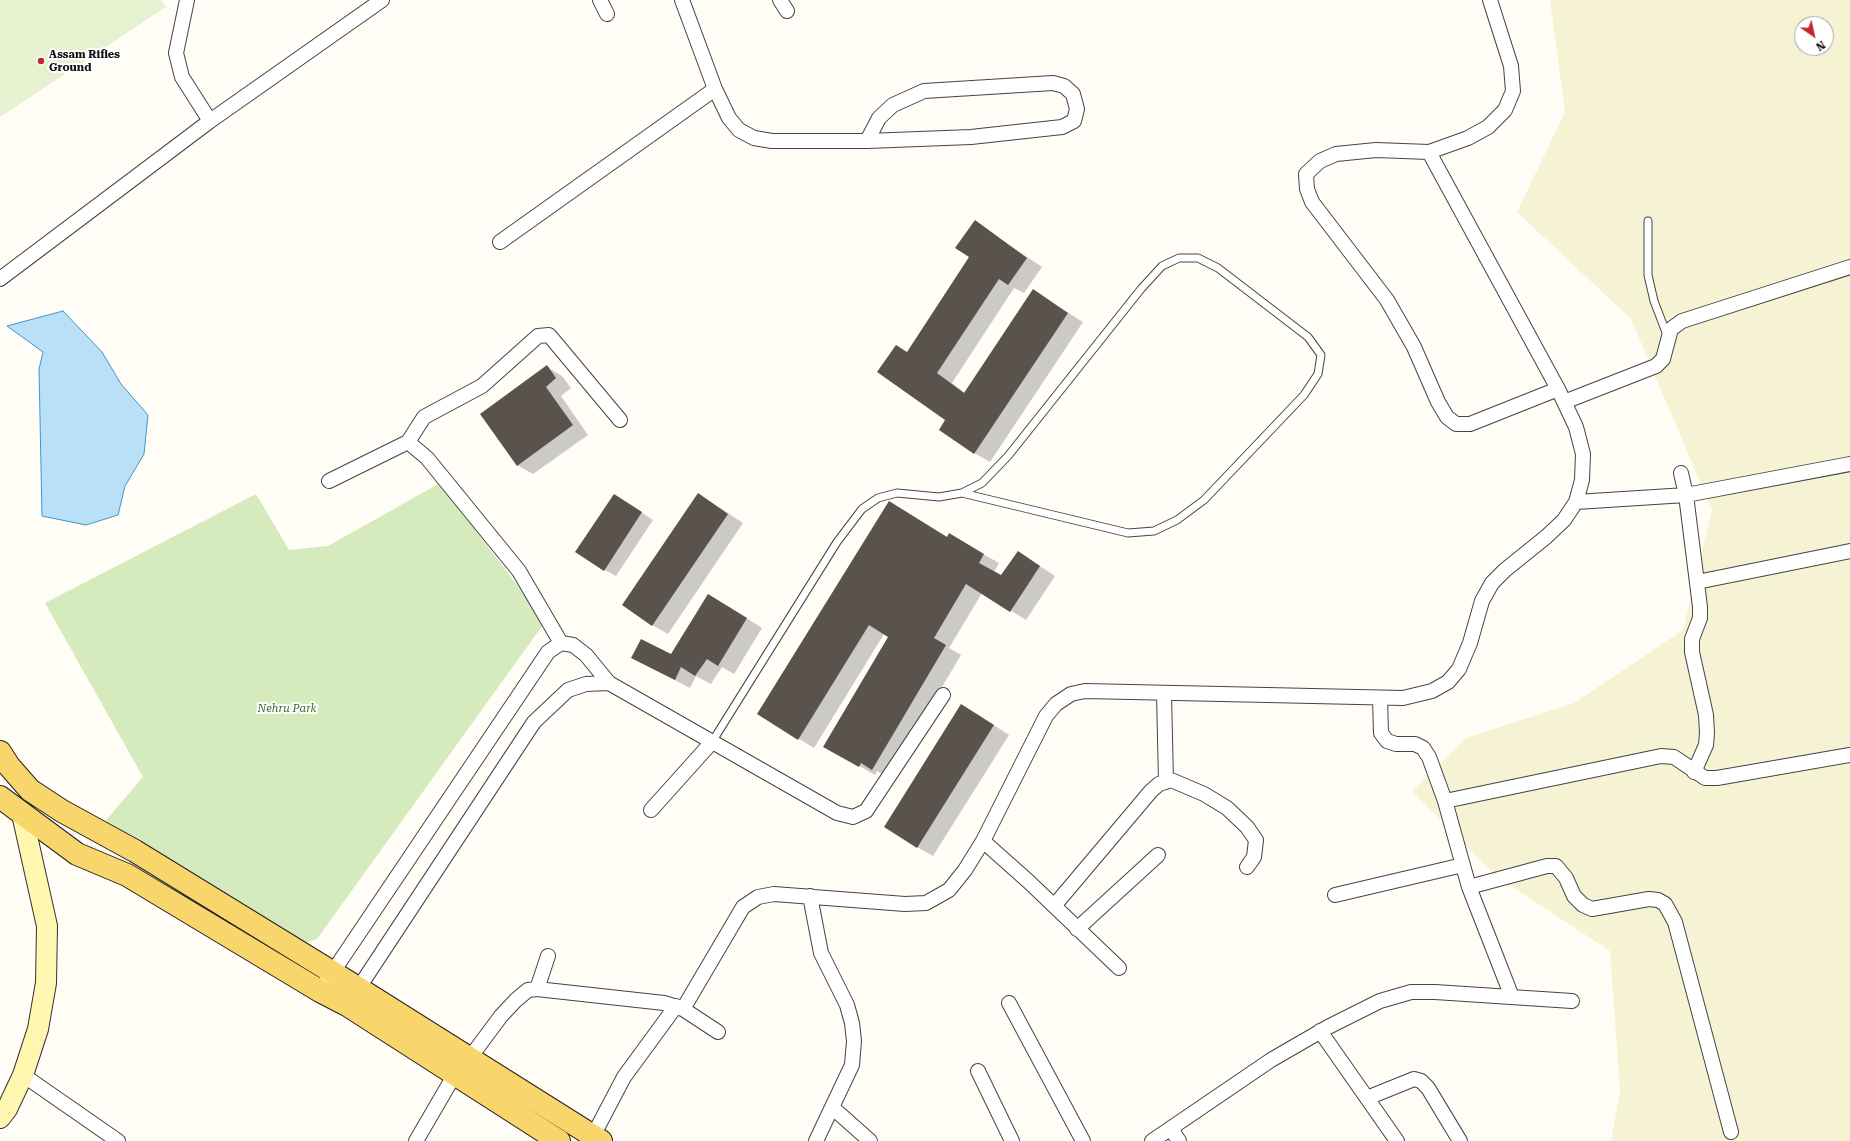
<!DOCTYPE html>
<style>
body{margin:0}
#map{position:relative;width:1850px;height:1141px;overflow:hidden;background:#fffdf5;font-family:"Roboto Serif",serif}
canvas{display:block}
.north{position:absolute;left:1794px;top:16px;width:40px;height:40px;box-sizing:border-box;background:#fff;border:1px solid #a0a0a0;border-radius:50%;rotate:146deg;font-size:11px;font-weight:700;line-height:16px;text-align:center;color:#111}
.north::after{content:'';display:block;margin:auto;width:14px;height:18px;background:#c4262e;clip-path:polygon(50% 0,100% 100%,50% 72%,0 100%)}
</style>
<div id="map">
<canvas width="1850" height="1141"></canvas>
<div class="north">N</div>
</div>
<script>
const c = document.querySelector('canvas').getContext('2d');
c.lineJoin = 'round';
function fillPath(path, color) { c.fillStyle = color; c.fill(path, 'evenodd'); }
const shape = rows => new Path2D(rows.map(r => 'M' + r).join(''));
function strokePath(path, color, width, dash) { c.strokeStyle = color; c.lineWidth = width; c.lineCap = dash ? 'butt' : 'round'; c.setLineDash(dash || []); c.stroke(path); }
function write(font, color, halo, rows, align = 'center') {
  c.font = font + ' "Roboto Serif",serif'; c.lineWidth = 4; c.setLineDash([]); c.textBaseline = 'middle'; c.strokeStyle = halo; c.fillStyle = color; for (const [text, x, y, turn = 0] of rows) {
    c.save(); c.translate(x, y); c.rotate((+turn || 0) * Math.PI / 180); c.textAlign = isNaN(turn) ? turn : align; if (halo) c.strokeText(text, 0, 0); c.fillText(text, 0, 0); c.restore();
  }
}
fillPath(shape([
 [1550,0,1850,0,1850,1141,1611,1141,1620,1091,1610,951,1496,876,1412,791,1466,738,1574,703,1683,630,1712,510,1631,319,1517,212,1565,112],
 [1802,24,1826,24,1826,48,1802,48]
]), '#f6f3d4');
fillPath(shape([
 [440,483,545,622,317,939,298,945,101,826,143,777,45,603,256,494,289,550,328,546]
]), '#d5ebbd');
fillPath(shape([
 [0,0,161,0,166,7,0,117]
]), '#e6f2cf');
const water = shape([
 [63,311,102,352,121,384,148,415,144,454,125,486,118,515,86,525,42,516,39,369,43,352,7,326,63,311]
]);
fillPath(water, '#b9e0f7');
strokePath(water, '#3f96cf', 1);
fillPath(shape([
 [975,222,1042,267,1024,293,1014,288,952,383,965,393,1033,291,1083,322,990,462,974,453,947,420,908,353,970,257],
 [547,367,562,376,571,388,561,396,588,435,533,474,517,465],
 [699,494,743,523,668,634,652,625],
 [626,502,653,520,616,576,605,570],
 [949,535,999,563,994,572,1002,576,1018,552,1055,576,1026,620,982,593,949,648,961,655,888,778,877,771,875,775,825,746,889,637,884,634,814,748,758,714],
 [724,604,762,628,734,674,722,667,711,684,696,676,690,688,632,658,671,655],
 [977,714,1009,735,933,856,917,847]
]), '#0003');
fillPath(shape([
 [975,220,1027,258,1008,285,999,279,937,373,964,393,1033,289,1068,313,974,454,939,430,945,420,877,372,896,345,907,352,969,257,955,248],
 [547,365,556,378,546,387,573,425,517,466,480,414],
 [698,493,728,514,652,626,622,605],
 [614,494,642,512,604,571,575,552],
 [889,501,947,537,949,533,984,554,979,563,1001,575,1018,551,1040,566,1010,612,966,584,934,638,946,645,872,770,861,763,859,767,823,747,888,637,869,625,798,740,757,714],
 [708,594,747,618,718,666,707,659,695,676,681,667,675,680,631,658,641,639,671,654],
 [961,704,994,725,917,848,884,827]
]), '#5a524d');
const lane = shape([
 [1648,221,1648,275,1654,301,1667,335],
 [712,742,837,542,862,509,878,498,897,493,939,497,962,493,982,483,1008,456,1141,289,1162,266,1179,258,1198,258,1218,268,1308,337,1321,355,1318,374,1304,395,1204,500,1177,520,1154,531,1128,533,962,493]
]);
const street = shape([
 [187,0,176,53,182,77,210,121],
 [600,0,607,14],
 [682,0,715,89,729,118,739,130,754,138,772,141,867,141,971,137,1062,127,1074,121,1077,109,1073,94,1064,86,1053,83,924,91,893,105,879,118,867,141],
 [780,0,787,11],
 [1490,0,1511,66,1513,91,1505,110,1488,127,1468,138,1429,152,1376,150,1336,154,1320,161,1306,174,1307,189,1312,202,1387,300,1414,347,1438,402,1447,417,1456,424,1470,424,1558,389],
 [500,242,715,89],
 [0,279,210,121,382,0],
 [1564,402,1656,366,1663,359,1671,329,1682,321,1850,267],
 [408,442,424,417,482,386,538,336,549,335,620,420],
 [1681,473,1686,495,1700,607,1700,618,1692,639,1692,652,1706,715,1707,733,1706,745,1694,772],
 [329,481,408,442,427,458,519,571,561,643],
 [1576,502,1686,495,1850,464],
 [1697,582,1850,551],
 [1164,694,1166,782],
 [1380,698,1381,733,1387,741,1396,744,1415,744,1423,748,1429,757,1445,801,1469,887,1512,997],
 [1445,801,1661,756,1674,757,1705,778,1717,778,1850,755],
 [651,810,712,742],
 [983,841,1028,881,1119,968],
 [1469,887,1547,866,1556,866,1566,878,1574,896,1583,905,1592,909,1649,899,1658,900,1665,904,1675,922,1731,1132],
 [1335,895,1463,865],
 [810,896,821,953,847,1005,852,1023,854,1041,852,1065,816,1141],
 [1054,906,1151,791,1159,784,1171,780,1204,794,1227,808,1247,827,1256,840,1254,857,1247,867],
 [1077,929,1158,855],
 [537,989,548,956],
 [320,991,548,652,561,643,573,645,586,655,609,683,837,813,853,817,866,811,943,695],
 [354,995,534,722,568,690,586,684,609,683],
 [1009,1003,1083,1141],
 [683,1009,743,907,758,897,774,894,905,904,926,903,949,890,965,870,983,841,1046,716,1056,704,1071,694,1085,691,1403,698,1432,691,1448,682,1459,669,1470,643,1482,601,1492,583,1505,570,1546,537,1564,520,1576,502,1582,480,1583,454,1576,427,1558,389,1429,152],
 [1320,1031,1397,1141],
 [469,1059,501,1016,516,1000,528,990,537,989,664,1003,683,1009,718,1032],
 [978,1071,1012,1141],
 [23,1075,118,1141],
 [1367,1098,1414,1079,1421,1081,1428,1088,1460,1141],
 [833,1108,870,1141],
 [1171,1129,1179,1141],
 [593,1136,624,1077,676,1006],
 [416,1141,455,1074],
 [1152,1141,1271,1060,1328,1027,1380,1001,1411,992,1435,992,1572,1001]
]);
const secondary = shape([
 [0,1118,7,1109,23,1075,38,1029,46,983,47,926,22,814]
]);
const primary = shape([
 [0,752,9,766,30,790,62,811,135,851,358,988,601,1141],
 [0,797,77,854,127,875,320,991,347,1005,559,1141]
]);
strokePath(lane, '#444', 9);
strokePath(street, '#444', 16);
strokePath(secondary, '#333', 22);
strokePath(primary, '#222', 24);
strokePath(lane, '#fff', 7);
strokePath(street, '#fff', 14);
strokePath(secondary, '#fff6b0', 20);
strokePath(primary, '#f9d66b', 22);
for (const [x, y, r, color] of [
 [41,61,4,"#c4262e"]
]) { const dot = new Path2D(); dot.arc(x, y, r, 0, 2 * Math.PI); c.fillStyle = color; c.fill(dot); strokePath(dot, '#fff', 1.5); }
write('bold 11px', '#111', '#fff', [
 ["Assam Rifles",49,55],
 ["Ground",49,68]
], 'left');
write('italic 11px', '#2f6b1f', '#fff', [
 ["Nehru Park",287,709]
]);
</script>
